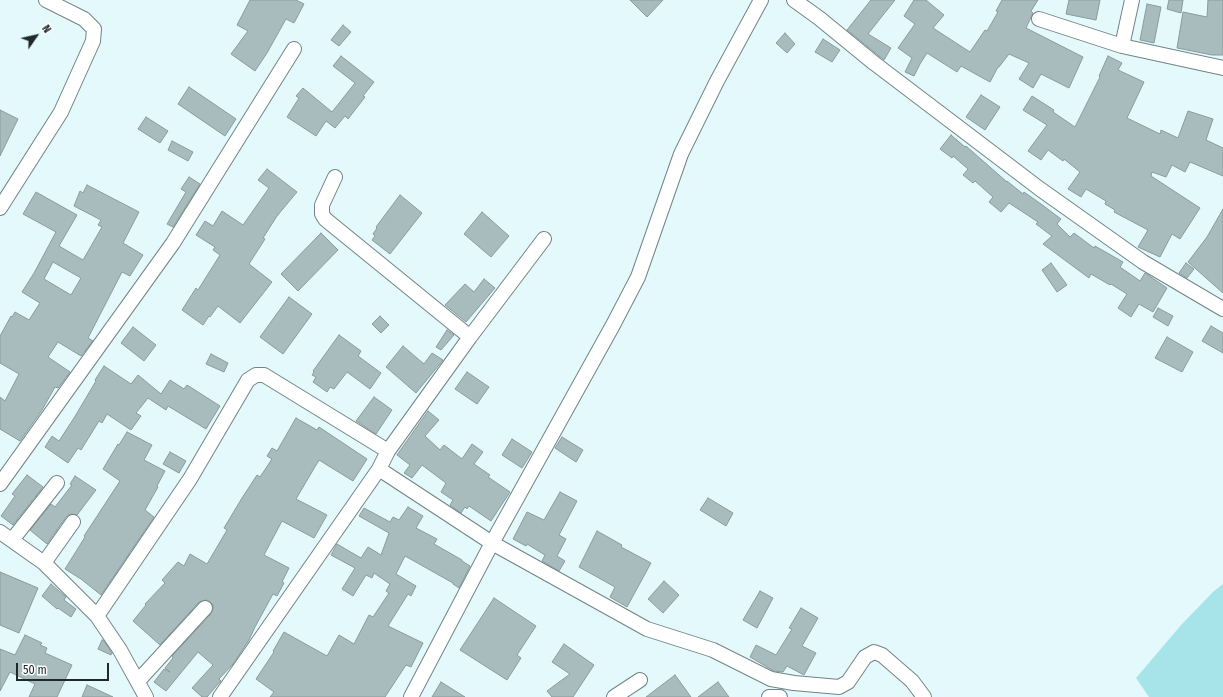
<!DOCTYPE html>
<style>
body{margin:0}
#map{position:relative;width:1223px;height:697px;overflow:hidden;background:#e4f9fb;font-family:"Fira Sans Condensed",sans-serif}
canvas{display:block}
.north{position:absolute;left:16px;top:16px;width:40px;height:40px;-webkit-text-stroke:3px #fff;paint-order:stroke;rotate:56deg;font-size:11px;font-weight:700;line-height:16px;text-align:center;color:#202829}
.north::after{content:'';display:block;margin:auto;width:14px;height:18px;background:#202829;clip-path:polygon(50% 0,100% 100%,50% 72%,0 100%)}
.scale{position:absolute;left:16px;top:663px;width:93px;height:18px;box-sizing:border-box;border:2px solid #202829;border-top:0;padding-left:5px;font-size:12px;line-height:14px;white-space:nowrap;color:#202829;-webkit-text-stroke:3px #fff;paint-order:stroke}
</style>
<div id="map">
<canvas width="1223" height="697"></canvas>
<div class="north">N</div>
<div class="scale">50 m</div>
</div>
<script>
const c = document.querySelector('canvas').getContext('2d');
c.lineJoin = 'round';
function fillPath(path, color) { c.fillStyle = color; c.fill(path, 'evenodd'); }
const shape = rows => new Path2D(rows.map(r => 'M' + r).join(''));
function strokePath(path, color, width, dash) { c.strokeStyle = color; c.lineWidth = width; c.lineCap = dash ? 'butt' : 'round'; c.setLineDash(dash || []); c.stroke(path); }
fillPath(shape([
 [1223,584,1223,697,1149,697,1136,678,1182,624,1214,591]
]), '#a6e4ea');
const building = shape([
 [250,0,296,0,304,4,294,23,286,19,267,53,255,71,231,54,248,31,237,25,250,0],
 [630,0,663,0,647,17,630,0],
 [871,0,895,0,868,34,891,48,884,60,847,30,871,0],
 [914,0,926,0,944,15,933,28,970,52,985,30,987,31,998,12,996,11,1002,0,1038,0,1031,11,1033,13,1026,28,1083,57,1069,88,1041,74,1033,88,1019,79,1029,63,1009,54,999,67,998,67,990,82,961,66,957,72,927,53,920,64,914,76,905,72,912,58,898,48,915,24,904,16,914,0],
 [1069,0,1100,0,1096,20,1066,14,1069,0],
 [1169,0,1183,0,1181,13,1167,9,1169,0],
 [1208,0,1223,0,1223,55,1212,55,1177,48,1183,12,1207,17,1208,0],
 [1147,4,1161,7,1154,43,1140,40,1147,4],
 [343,25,351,32,339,46,331,40,343,25],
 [785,33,795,44,787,53,776,43,785,33],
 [823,39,840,50,832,62,815,52,823,39],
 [341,56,374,82,363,96,365,97,348,119,345,116,335,128,326,121,316,136,287,117,299,98,296,96,303,88,332,112,355,83,333,66,341,56],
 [1108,56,1122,63,1118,70,1144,82,1127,118,1160,134,1161,130,1178,138,1188,111,1213,119,1206,140,1223,148,1223,176,1190,162,1185,172,1172,165,1166,177,1152,172,1151,176,1200,208,1180,239,1172,234,1160,257,1138,247,1148,230,1114,212,1115,210,1105,204,1106,201,1086,189,1081,197,1068,189,1080,172,1064,159,1063,161,1048,150,1041,160,1028,151,1047,125,1023,110,1032,96,1054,110,1053,112,1075,127,1100,77,1099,76,1108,56],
 [189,87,236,119,225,136,178,104,189,87],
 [981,95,1000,107,985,130,966,117,981,95],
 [0,110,18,119,0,156,0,110],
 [146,117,168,131,160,143,138,129,146,117],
 [951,135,965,147,966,146,1007,182,1007,181,1023,194,1024,192,1041,204,1061,219,1057,224,1070,237,1074,233,1094,248,1095,246,1123,262,1120,267,1140,281,1145,273,1167,288,1153,312,1139,304,1131,317,1118,308,1127,294,1111,284,1110,285,1091,274,1089,278,1043,244,1052,236,1036,224,1038,222,1009,203,1001,212,989,202,993,197,975,181,973,183,963,175,968,169,953,156,952,158,940,149,951,135],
 [172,141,193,152,188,161,168,150,172,141],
 [267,169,297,192,277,216,263,238,265,239,249,264,272,282,240,323,218,306,210,317,209,316,203,325,182,310,196,288,198,290,220,255,213,250,215,247,196,235,205,221,213,226,222,211,243,225,269,188,258,180,267,169],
 [189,177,200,184,173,227,167,224,186,192,181,189,189,177],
 [87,185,139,212,123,243,143,255,130,276,122,272,88,338,93,341,81,356,58,342,48,357,70,372,58,388,55,387,42,410,20,441,0,429,0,397,5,401,19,374,0,363,0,336,11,316,12,317,15,312,29,320,40,303,22,292,34,273,56,232,23,214,36,192,77,215,59,246,83,260,102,227,98,225,101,220,74,206,80,191,83,193,87,185],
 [53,262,81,278,71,295,44,279,53,262],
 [400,195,422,213,390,254,372,240,375,236,373,234,377,228,376,227,400,195],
 [1223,209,1223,293,1188,262,1207,237,1223,209],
 [482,212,509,236,491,257,464,234,482,212],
 [321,233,338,250,298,291,281,274,321,233],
 [1051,263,1067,285,1057,292,1042,270,1051,263],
 [1186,263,1194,269,1187,278,1179,273,1186,263],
 [484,279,495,288,466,322,445,305,465,284,474,292,484,279],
 [289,297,312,314,283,354,260,337,289,297],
 [1158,308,1173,316,1168,326,1153,317,1158,308],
 [380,316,389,325,381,333,372,324,380,316],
 [1211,326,1223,333,1223,353,1202,341,1211,326],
 [133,327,156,345,144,361,121,343,133,327],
 [447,330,454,335,441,350,436,347,447,330],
 [339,335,361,351,358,356,381,373,370,389,347,372,334,389,330,387,327,392,313,382,316,377,312,375,314,372,313,371,339,335],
 [1167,337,1193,352,1182,372,1155,358,1167,337],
 [403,346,424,364,432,353,443,360,416,393,386,367,403,346],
 [211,354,228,363,224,372,206,364,211,354],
 [104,366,131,384,138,375,161,394,170,380,184,389,187,385,220,406,206,429,168,406,166,410,148,398,136,413,141,416,131,430,107,414,102,423,99,421,81,450,78,448,68,463,45,447,52,436,59,441,74,418,96,381,95,380,104,366],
 [467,372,489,387,477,404,455,389,467,372],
 [374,397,392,410,376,434,356,421,374,397],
 [428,411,439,420,425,436,440,450,444,445,462,459,472,444,483,452,474,464,490,475,488,477,510,492,491,521,469,506,467,509,465,507,461,513,450,505,453,500,441,492,446,483,422,465,412,478,404,473,410,465,397,455,428,411],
 [296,418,317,430,319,427,367,459,353,481,319,460,296,499,327,515,314,538,282,521,264,555,289,568,282,582,284,583,277,596,273,594,255,627,249,640,233,664,219,679,221,681,219,683,207,697,202,697,192,688,213,665,198,652,166,691,154,682,164,669,170,672,165,668,173,658,172,656,211,614,213,609,213,605,210,602,206,600,199,602,160,645,133,621,146,605,145,604,165,583,162,580,178,562,184,566,190,554,207,564,227,530,224,528,242,498,257,475,260,477,272,459,267,456,272,448,277,451,296,418],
 [127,432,152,445,144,460,165,471,157,486,158,487,145,510,154,517,101,595,81,579,65,569,85,537,84,536,120,481,103,469,118,444,119,445,127,432],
 [562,437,583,450,576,462,555,448,562,437],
 [512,439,532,452,522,468,502,455,512,439],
 [170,452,186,461,179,473,163,464,170,452],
 [27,475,43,487,13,525,1,516,15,496,12,494,27,475],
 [75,476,96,490,77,515,70,514,66,517,47,544,30,530,51,504,55,507,72,485,70,484,75,476],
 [560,492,577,501,559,535,566,539,557,556,565,561,559,571,542,561,545,555,527,544,526,546,513,539,527,512,544,520,560,492],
 [708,498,733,513,726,526,700,510,708,498],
 [408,507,423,516,416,528,437,539,434,544,462,560,462,561,470,566,459,588,453,584,453,583,405,556,396,574,416,586,411,596,408,594,388,626,423,643,411,667,406,665,385,697,270,697,274,692,256,679,274,652,273,651,284,632,327,656,339,635,354,644,369,615,373,617,389,593,386,591,390,584,374,573,372,578,366,575,353,596,342,589,355,568,331,555,337,544,361,558,368,547,381,555,389,533,359,516,364,508,390,522,393,517,399,520,408,507],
 [597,531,622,545,621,547,651,563,627,607,610,597,615,587,579,567,597,531],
 [0,572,38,588,19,633,0,625,0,572],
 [664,581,679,595,663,613,648,599,664,581],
 [51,584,66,597,64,600,76,609,71,617,58,608,57,609,42,596,51,584],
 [760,591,773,598,757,628,743,620,760,591],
 [494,598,536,626,517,655,521,658,507,680,460,650,494,598],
 [801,608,818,618,802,646,816,653,804,675,787,666,783,672,774,671,750,657,756,645,776,655,792,629,789,628,801,608],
 [25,635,42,643,40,645,47,648,45,653,72,665,57,697,29,697,35,684,10,672,0,691,0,649,15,655,25,635],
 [102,640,104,641,112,653,111,655,98,649,102,640],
 [564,644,594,665,573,697,552,697,547,691,570,674,552,662,564,644],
 [675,675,691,697,646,697,675,675],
 [441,682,465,697,432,697,441,682],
 [718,682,729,697,698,697,718,682],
 [87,685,113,697,82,697,87,685]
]);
fillPath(building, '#a8bcbe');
strokePath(building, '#889c9e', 1);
const minor = shape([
 [794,0,819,18,874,63,1040,189,1143,262,1223,309],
 [1039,19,1122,46,1223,68],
 [1122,46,1132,0],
 [335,177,322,205,322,214,325,219,470,337],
 [0,208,61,112,93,41,94,29,84,19,46,0],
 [388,451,470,337,544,239],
 [0,484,173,243,294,49],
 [0,532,44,563,97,616,120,650,146,697],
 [12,540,57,483],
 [44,563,73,522],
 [97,616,190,479,248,380,256,375,264,375,388,451,379,469],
 [138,681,205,608],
 [220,697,379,469,492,543,647,629,713,650,771,679,794,683,839,687,848,682,865,657,874,652,882,655,912,681,924,697],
 [411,697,492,543,613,325,638,277,681,154,717,81,761,0],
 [614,697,640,680],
 [769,697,780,697]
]);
strokePath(minor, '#718486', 16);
strokePath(minor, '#fff', 14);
</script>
